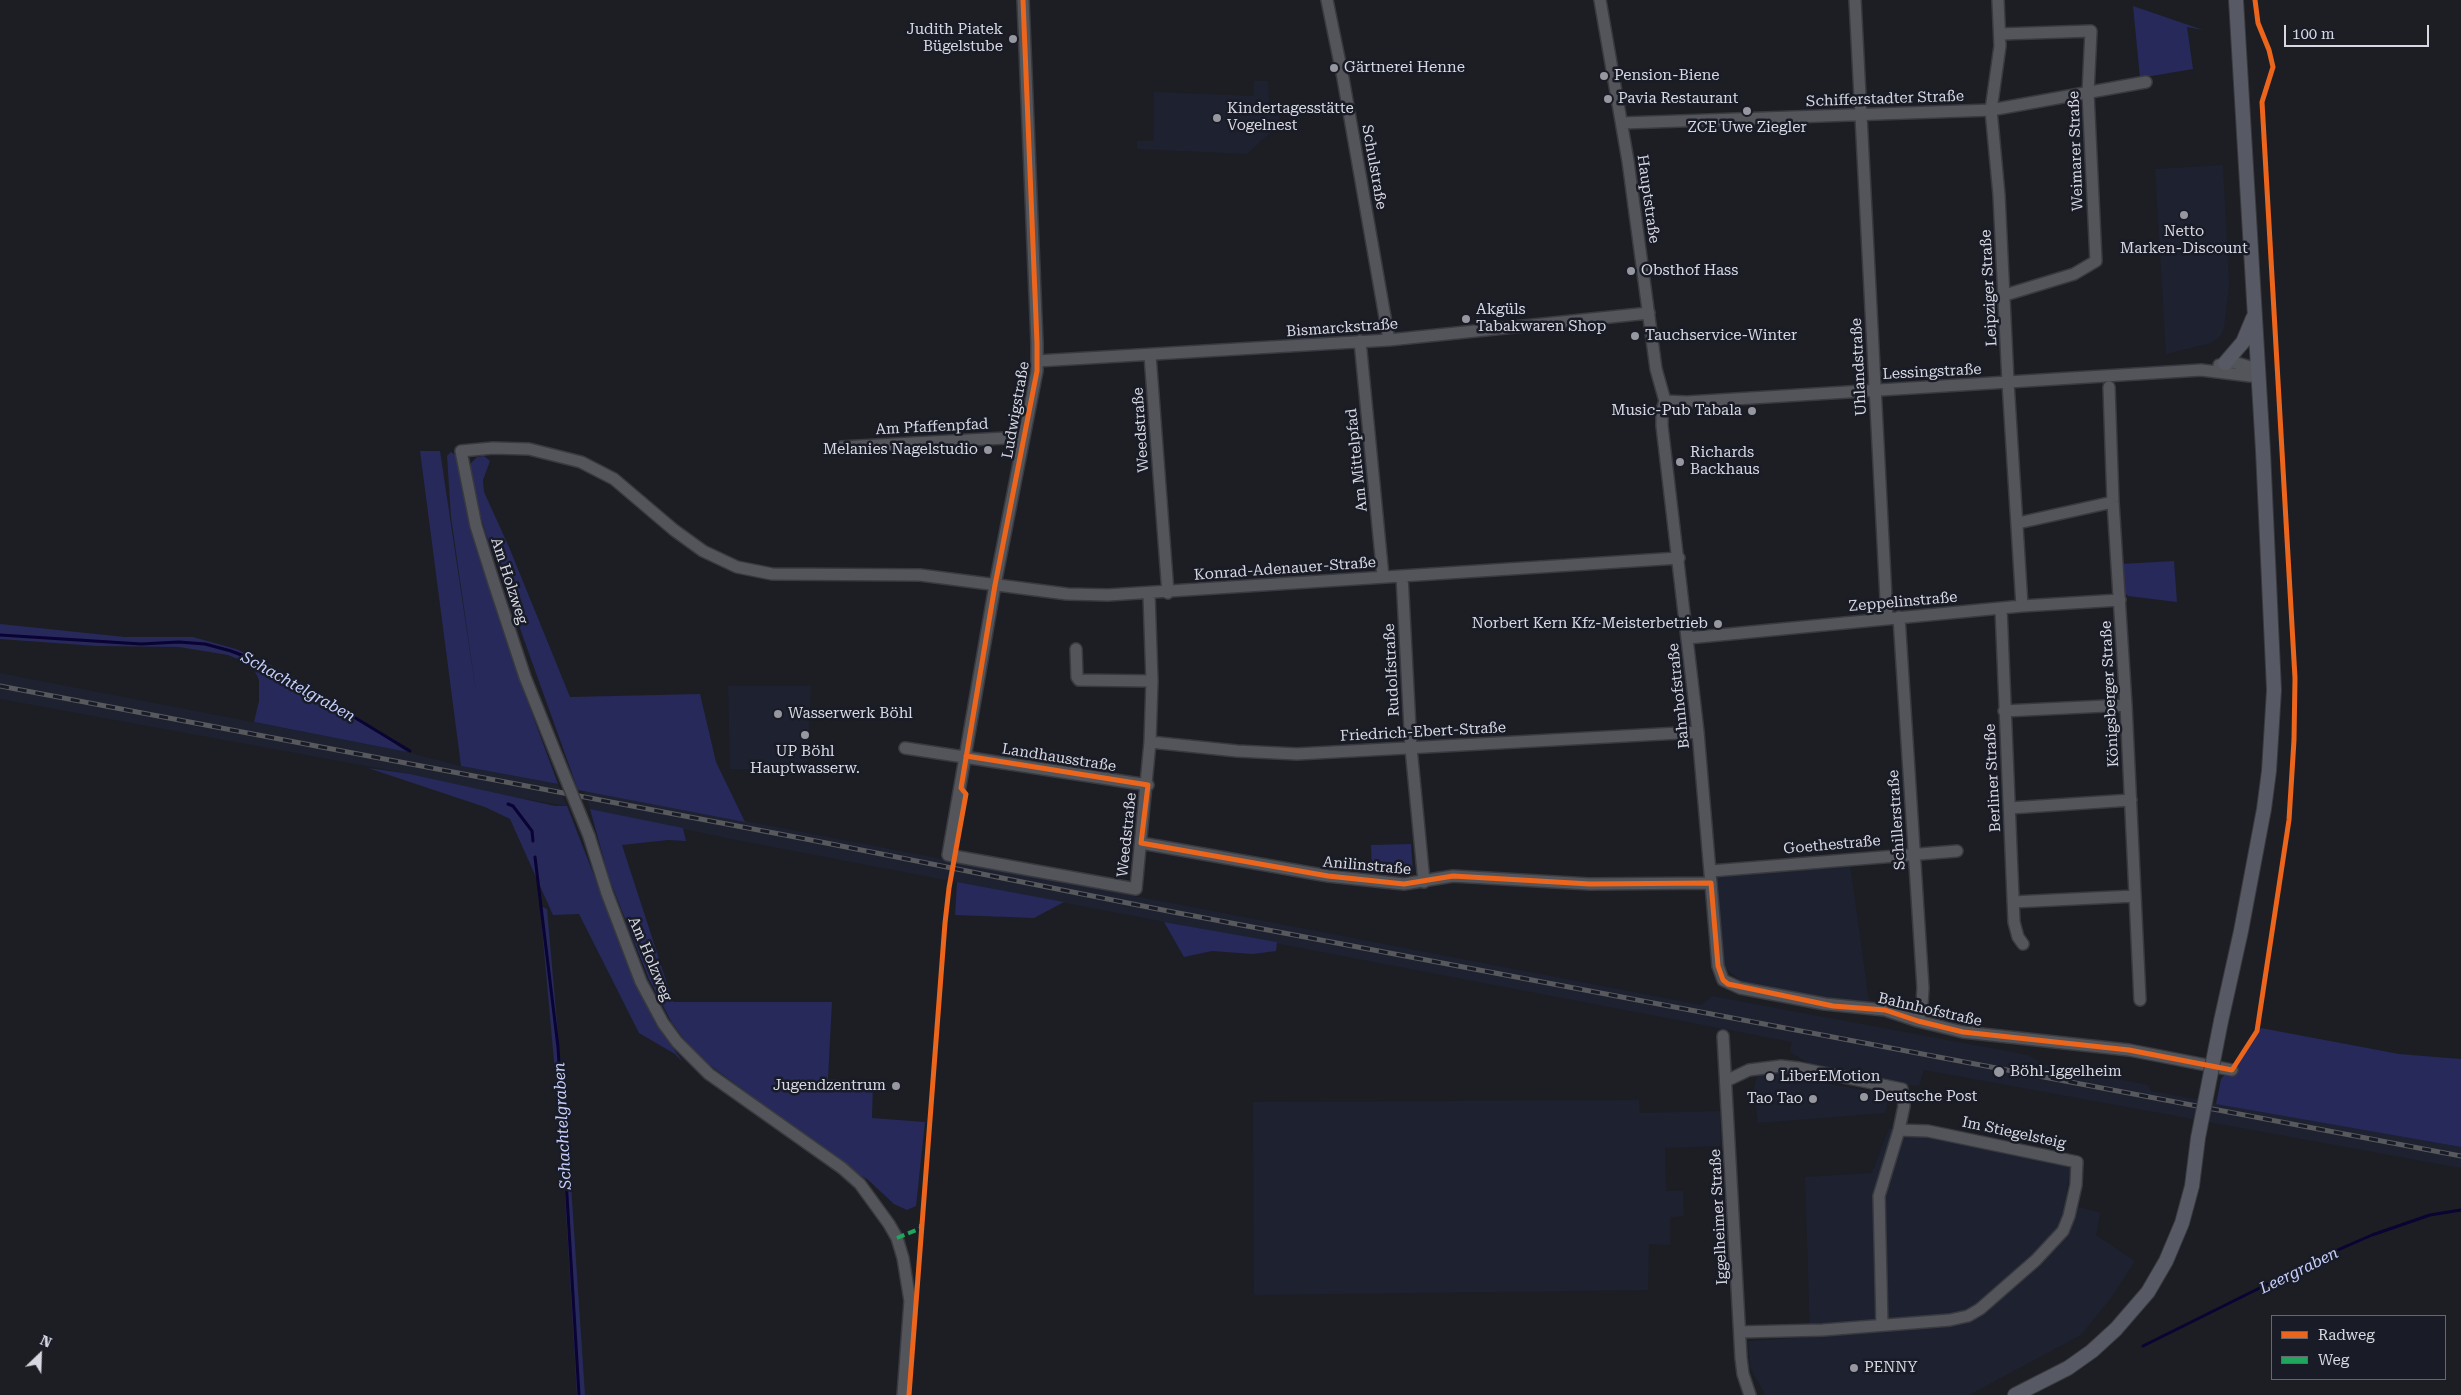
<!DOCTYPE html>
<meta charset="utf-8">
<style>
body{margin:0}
#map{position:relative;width:2461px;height:1395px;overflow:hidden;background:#1c1e24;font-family:"Roboto Serif",serif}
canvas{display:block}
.legend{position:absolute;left:2271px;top:1315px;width:175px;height:65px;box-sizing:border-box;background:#191c27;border:1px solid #656771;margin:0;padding:6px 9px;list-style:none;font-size:15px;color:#d7d8e1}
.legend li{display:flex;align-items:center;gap:10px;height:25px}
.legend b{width:25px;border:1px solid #656771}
.north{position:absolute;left:15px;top:1330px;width:50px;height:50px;-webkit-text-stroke:4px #191c27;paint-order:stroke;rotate:24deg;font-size:14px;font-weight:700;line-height:20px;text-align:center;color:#d7d8e1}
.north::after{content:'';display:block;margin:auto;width:18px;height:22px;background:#d7d8e1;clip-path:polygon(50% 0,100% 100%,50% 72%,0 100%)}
.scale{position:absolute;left:2284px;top:25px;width:145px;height:22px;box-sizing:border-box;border:2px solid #d7d8e1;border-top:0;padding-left:6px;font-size:15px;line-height:18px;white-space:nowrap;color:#d7d8e1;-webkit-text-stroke:4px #191c27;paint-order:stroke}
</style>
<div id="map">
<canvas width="2461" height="1395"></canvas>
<ul class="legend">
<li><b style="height:6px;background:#eb651d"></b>Radweg</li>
<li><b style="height:6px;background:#20a55d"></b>Weg</li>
</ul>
<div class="north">N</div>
<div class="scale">100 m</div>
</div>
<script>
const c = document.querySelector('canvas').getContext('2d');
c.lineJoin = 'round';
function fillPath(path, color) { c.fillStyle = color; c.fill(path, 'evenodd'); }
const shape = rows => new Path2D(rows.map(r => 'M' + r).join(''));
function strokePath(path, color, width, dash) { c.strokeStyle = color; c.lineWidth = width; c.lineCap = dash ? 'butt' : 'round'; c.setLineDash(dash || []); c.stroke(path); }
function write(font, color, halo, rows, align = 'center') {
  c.font = font + ' "Roboto Serif",serif'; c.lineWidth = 5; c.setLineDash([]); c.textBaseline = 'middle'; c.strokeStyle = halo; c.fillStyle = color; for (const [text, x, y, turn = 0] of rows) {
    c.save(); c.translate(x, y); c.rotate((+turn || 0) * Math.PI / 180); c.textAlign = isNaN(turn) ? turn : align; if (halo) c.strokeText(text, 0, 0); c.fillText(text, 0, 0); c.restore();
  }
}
fillPath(shape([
 [1254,81,1268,81,1270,112,1280,112,1279,125,1247,154,1137,149,1137,141,1154,141,1154,92,1254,96],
 [2223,165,2229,284,2224,328,2220,337,2211,343,2166,354,2155,169],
 [0,673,407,752,461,766,558,784,567,806,496,794,410,774,0,699],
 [728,686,811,686,807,769,730,769],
 [584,790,1701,1005,1712,996,2028,1055,2044,1064,2148,1085,2151,1091,2461,1147,2461,1168,1924,1070,1919,1086,1887,1084,1808,1063,1790,1052,1792,1042,731,839,590,809],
 [1850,864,1869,1002,1840,1002,1748,987,1721,964,1715,874],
 [1758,1070,1889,1095,1885,1113,1758,1123,1754,1089],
 [1639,1100,1640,1113,1720,1111,1721,1146,1665,1148,1666,1191,1683,1191,1684,1216,1670,1217,1670,1245,1649,1244,1648,1290,1254,1295,1253,1102],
 [1889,1128,2071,1164,2065,1203,2100,1213,2096,1235,2135,1261,2111,1298,2081,1335,1969,1395,1765,1395,1750,1367,1748,1341,1810,1337,1805,1177,1872,1173]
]), '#1e2130');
fillPath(shape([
 [2133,6,2203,30,2187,27,2193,69,2140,78],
 [420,451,440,451,477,699,451,517,447,456,451,452,456,455,470,528,517,673,558,784,461,766],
 [484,456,490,461,483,480,484,492,509,547,570,697,700,694,716,762,745,822,578,790,485,531,469,474,471,463,477,457],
 [2174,561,2177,602,2128,596,2122,590,2121,564],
 [0,624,125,637,193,637,236,649,269,664,324,695,407,752,254,722,259,701,259,680,252,665,228,655,179,647,96,646,0,639],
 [368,768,410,774,555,806,567,806,632,973,655,1023,683,1062,675,1054,639,1033,579,914,553,915,510,819,485,807],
 [590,809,683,828,686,841,668,840,622,845,673,1002,832,1002,828,1079,873,1082,872,1118,925,1122,916,1206,907,1210,894,1204,867,1179,856,1173,696,1055,672,1023,649,979,609,878],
 [1411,844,1413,871,1411,874,1372,873,1371,845],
 [957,882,1064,902,1034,918,955,915],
 [540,906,547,909,570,1170,585,1395,577,1395,563,1161],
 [1164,922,1277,942,1276,951,1253,954,1212,951,1184,957],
 [2261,1028,2399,1054,2461,1059,2461,1147,2216,1104,2221,1079]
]), '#26295a');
strokePath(shape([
 [0,635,141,644,179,642,205,644,231,651,262,663,296,682,410,751],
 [508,804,513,806,532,831,533,841],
 [535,857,558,1047,579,1395],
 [2143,1346,2324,1256,2372,1235,2430,1215,2461,1210]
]), '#0a0333', 3);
const minor = shape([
 [1023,0,1037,343,1037,371,995,585,948,855,1136,889,1150,742,1152,681,1149,594],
 [1327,0,1343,78,1389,340],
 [1600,0,1628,161,1656,369,1665,401],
 [1855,0,1887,618],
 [1998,0,2000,46,1991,110,1999,195,2008,382,2022,606],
 [2001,34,2091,31,2088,93,2096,261,2074,274,2005,295],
 [1623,123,1991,110,2146,82],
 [1360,341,1383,577],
 [1150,355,1168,593],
 [1037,361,1389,340,1649,313],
 [2219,365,2233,362,2258,369],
 [2109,387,2113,502,2126,705,2140,1000],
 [1665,401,1662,410,1662,426,1698,732,1718,966,1723,980,1740,988,1825,1004,1885,1010,1918,1021,1963,1032,2129,1050,2232,1070],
 [1665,401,1687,402,2201,370,2258,377],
 [841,447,1024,437],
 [2018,523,2113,502],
 [1402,576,1411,748,1424,882],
 [2001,608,2014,922,2018,937,2023,944],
 [1899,617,1923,988,1922,1004,1918,1021],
 [1688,638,2022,606,2120,600],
 [1076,649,1077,677,1079,680,1152,681],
 [2004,711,2126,705],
 [1150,742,1237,751,1297,754,1698,732],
 [905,748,1148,785],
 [557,757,525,677,494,583,476,526,461,451,493,448,529,449,581,462,614,479,674,530,703,551,737,567,772,574,920,575,1067,594,1108,595,1679,558],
 [2010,808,2131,800],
 [589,836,607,893,641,982,663,1023,677,1042,709,1074,842,1168,860,1184,889,1224,897,1238,903,1258,910,1301,903,1395],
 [1141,843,1328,876,1404,884,1453,876,1590,884,1711,883],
 [1711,871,1957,851],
 [2013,902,2135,896],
 [1723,1036,1741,1358,1743,1374,1750,1395],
 [1726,1081,1749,1070,1781,1066,1799,1068,1902,1089,1904,1106,1899,1130,1879,1196,1882,1325],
 [1740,1332,1823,1330,1950,1320,1968,1316,1980,1309,2036,1260,2063,1231,2069,1216,2076,1185,2077,1162,1928,1131,1899,1130]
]);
const major = shape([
 [2225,363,2243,342,2253,318],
 [2221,1021,2241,931,2264,809,2269,771,2274,690,2263,451,2236,0],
 [2015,1395,2068,1368,2092,1351,2116,1329,2148,1292,2166,1261,2182,1223,2192,1186,2198,1138]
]);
strokePath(minor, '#393a3f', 14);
strokePath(major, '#393a3f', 16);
strokePath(minor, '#54555a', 11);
strokePath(major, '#575965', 14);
const rail = shape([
 [0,686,811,840,1173,912,2461,1156]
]);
strokePath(rail, '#58595d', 5);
strokePath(rail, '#191c27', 3, [9]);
const minorBridge = shape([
 [557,757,589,836]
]);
const majorBridge = shape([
 [2198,1138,2221,1021]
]);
strokePath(minorBridge, '#393a3f', 14, []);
strokePath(majorBridge, '#393a3f', 16, []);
strokePath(minorBridge, '#54555a', 11);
strokePath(majorBridge, '#575965', 14);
strokePath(shape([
 [897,1238,921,1228,921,1224]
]), '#20a55d', 4, [8, 4]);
strokePath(shape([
 [966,756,1148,785,1141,843,1328,876,1404,884,1453,876,1590,884,1711,883,1718,966,1723,980,1728,984,1833,1006,1885,1010,1918,1021,1963,1032,2129,1050,2232,1070,2257,1031,2289,820,2294,740,2295,678,2262,102,2273,67,2269,50,2258,23,2255,0],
 [909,1395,945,923,949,888,966,794,961,788,995,585,1037,371,1037,343,1023,0]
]), '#eb651d', 5);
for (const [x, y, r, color] of [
 [1013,39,5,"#96979f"],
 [1334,68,5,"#96979f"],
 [1604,76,5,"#96979f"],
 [1608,99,5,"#96979f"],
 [1747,111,5,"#96979f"],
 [1217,118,5,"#96979f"],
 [2184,215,5,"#96979f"],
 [1631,271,5,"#96979f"],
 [1466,319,5,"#96979f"],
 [1635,336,5,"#96979f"],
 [1752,411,5,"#96979f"],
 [988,450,5,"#96979f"],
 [1680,462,5,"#96979f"],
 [1718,624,5,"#96979f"],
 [778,714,5,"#96979f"],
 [805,735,5,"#96979f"],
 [1999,1072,6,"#96979f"],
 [1770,1077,5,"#96979f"],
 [896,1086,5,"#96979f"],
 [1864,1097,5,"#96979f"],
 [1813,1099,5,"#96979f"],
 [1854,1368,5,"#96979f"]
]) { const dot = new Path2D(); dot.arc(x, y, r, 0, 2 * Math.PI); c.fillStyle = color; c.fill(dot); strokePath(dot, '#191c27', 2); }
write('15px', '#d7d8e1', '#191c27', [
 ["Judith Piatek",1003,30,"right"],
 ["Bügelstube",1003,47,"right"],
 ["Gärtnerei Henne",1344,68],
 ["Pension-Biene",1614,76],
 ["Pavia Restaurant",1618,99],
 ["Kindertagesstätte",1227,109],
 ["Vogelnest",1227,126],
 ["ZCE Uwe Ziegler",1747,128,"center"],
 ["Netto",2184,232,"center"],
 ["Marken-Discount",2184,249,"center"],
 ["Obsthof Hass",1641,271],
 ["Akgüls",1476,310],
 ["Tabakwaren Shop",1476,327],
 ["Tauchservice-Winter",1645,336],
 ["Music-Pub Tabala",1742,411,"right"],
 ["Melanies Nagelstudio",978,450,"right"],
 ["Richards",1690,453],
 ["Backhaus",1690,470],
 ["Norbert Kern Kfz-Meisterbetrieb",1708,624,"right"],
 ["Wasserwerk Böhl",788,714],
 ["UP Böhl",805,752,"center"],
 ["Hauptwasserw.",805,769,"center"],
 ["Böhl-Iggelheim",2010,1072],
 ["LiberEMotion",1780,1077],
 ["Jugendzentrum",886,1086,"right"],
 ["Deutsche Post",1874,1097],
 ["Tao Tao",1803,1099,"right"],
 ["PENNY",1864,1368]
], 'left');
write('15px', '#d7d8e1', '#191c27', [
 ["Schifferstadter Straße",1885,99,-2],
 ["Weimarer Straße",2076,151,-92],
 ["Schulstraße",1374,167,80],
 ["Hauptstraße",1648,199,82],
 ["Leipziger Straße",1989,288,-93],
 ["Bismarckstraße",1342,328,-4],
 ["Uhlandstraße",1859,367,-93],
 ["Lessingstraße",1932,372,-3],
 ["Ludwigstraße",1016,410,-80],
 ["Am Pfaffenpfad",932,427,-3],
 ["Weedstraße",1141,430,-94],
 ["Am Mittelpfad",1357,460,-96],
 ["Konrad-Adenauer-Straße",1285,569,-4],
 ["Am Holzweg",509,581,72],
 ["Zeppelinstraße",1903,602,-5],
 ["Rudolfstraße",1392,670,-93],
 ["Königsberger Straße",2110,694,-93],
 ["Bahnhofstraße",1679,696,-96],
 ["Friedrich-Ebert-Straße",1423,732,-3],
 ["Landhausstraße",1059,758,9],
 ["Berliner Straße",1993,778,-93],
 ["Schillerstraße",1897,820,-94],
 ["Weedstraße",1127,835,-84],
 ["Goethestraße",1832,845,-5],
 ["Anilinstraße",1367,866,5],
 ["Am Holzweg",650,959,67],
 ["Bahnhofstraße",1930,1010,13],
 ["Im Stiegelsteig",2014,1133,12],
 ["Iggelheimer Straße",1719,1217,-93]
]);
write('italic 16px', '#c7d0fd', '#191c27', [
 ["Schachtelgraben",298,687,29],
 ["Schachtelgraben",563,1126,-93],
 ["Leergraben",2299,1271,-26]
]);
</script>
